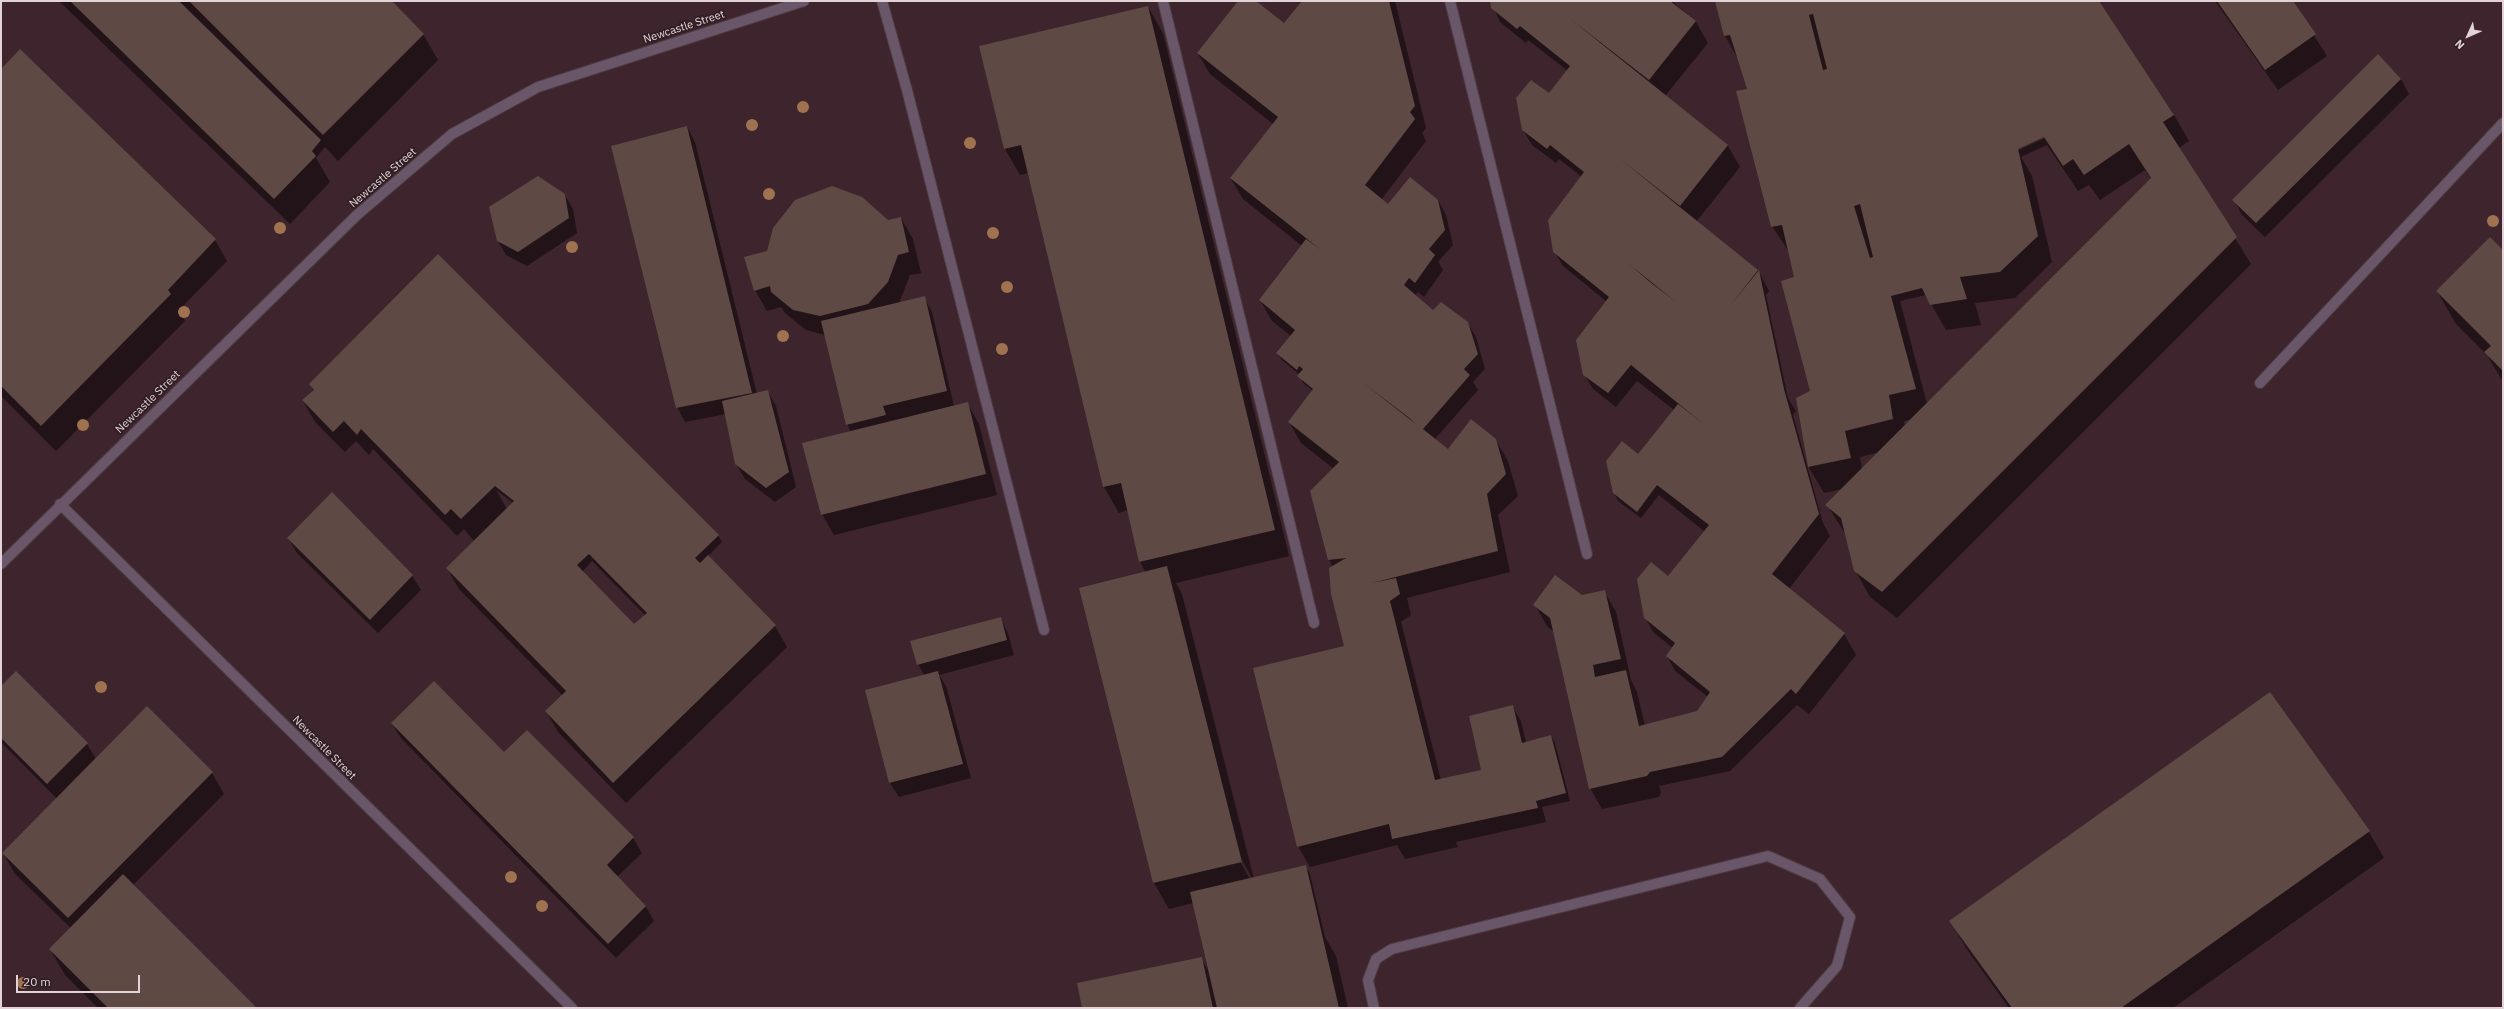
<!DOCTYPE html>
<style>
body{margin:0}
#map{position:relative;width:2504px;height:1009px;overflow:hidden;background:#311e24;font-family:"IBM Plex Sans",sans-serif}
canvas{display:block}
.frame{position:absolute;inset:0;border:2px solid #e1d3d7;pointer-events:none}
.north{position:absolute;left:2448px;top:16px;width:40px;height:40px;-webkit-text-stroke:3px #311e24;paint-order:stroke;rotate:225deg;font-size:11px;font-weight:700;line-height:16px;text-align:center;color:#e1d3d7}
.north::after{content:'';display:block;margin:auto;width:14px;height:18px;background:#e1d3d7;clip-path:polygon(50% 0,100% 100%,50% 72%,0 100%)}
.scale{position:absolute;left:16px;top:975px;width:124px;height:18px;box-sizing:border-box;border:2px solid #e1d3d7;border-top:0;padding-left:5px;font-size:12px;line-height:14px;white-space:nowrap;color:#e1d3d7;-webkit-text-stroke:3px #311e24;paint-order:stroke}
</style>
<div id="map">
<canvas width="2504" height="1009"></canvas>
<div class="frame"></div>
<div class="north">N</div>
<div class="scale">20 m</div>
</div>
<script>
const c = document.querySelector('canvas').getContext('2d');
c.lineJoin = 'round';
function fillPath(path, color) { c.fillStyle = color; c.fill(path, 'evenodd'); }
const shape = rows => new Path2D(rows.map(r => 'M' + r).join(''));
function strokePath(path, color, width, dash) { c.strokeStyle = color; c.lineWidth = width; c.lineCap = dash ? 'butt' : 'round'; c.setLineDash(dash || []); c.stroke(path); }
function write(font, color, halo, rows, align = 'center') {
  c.font = font + ' "IBM Plex Sans",sans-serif'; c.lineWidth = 3.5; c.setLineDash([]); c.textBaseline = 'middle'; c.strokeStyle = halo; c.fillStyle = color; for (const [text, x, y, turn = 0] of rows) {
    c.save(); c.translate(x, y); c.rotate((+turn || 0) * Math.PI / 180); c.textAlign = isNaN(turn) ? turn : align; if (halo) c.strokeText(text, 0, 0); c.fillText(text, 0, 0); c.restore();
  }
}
fillPath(shape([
 [1,1,2503,1,2503,1008,1,1008]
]), '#3e242d');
fillPath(shape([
 [59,1,390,1,423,34,438,60,338,161,325,147,316,158,330,182,290,224],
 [1239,1,1254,1,1284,25,1303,1,1395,1,1426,128,1422,133,1426,141,1381,200,1388,205,1438,200,1446,215,1453,245,1438,262,1443,270,1424,297,1418,292,1415,296,1433,312,1467,322,1476,337,1485,369,1473,382,1478,390,1434,440,1448,450,1495,439,1508,461,1518,496,1498,515,1510,572,1407,598,1411,615,1401,622,1441,780,1483,771,1512,706,1521,721,1526,743,1551,736,1555,743,1570,801,1542,807,1546,822,1456,842,1458,847,1405,859,1397,845,1310,867,1298,846,1346,647,1333,567,1329,560,1334,469,1301,443,1289,422,1313,391,1303,383,1300,375,1282,360,1277,353,1291,336,1272,321,1260,300,1302,246,1243,199,1231,179,1273,124,1210,74,1198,54],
 [1491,1,1672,1,1696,22,1708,43,1665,96,1728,146,1740,167,1696,222,1759,272,1769,291,1766,295,1788,398,1796,411,1793,415,1823,523,1830,536,1789,589,1844,634,1856,655,1809,714,1797,705,1730,771,1659,786,1661,793,1659,797,1602,809,1590,788,1554,632,1547,626,1535,605,1604,591,1616,612,1631,680,1637,692,1645,726,1697,712,1708,697,1675,671,1667,656,1673,648,1653,632,1645,617,1668,577,1705,532,1659,495,1641,518,1618,501,1614,493,1639,455,1674,410,1637,381,1616,407,1593,389,1584,374,1607,302,1563,266,1554,251,1582,177,1559,159,1556,163,1532,145,1523,130,1568,71,1528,40,1526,43,1500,22],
 [1716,1,2098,1,2174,115,2189,141,2179,148,2251,264,1897,618,1870,597,1855,570,1846,535,1827,505,1843,489,1824,493,1808,466,1812,392,1795,278,1789,252,1772,226,1748,90,1738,59,1725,36],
 [2046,135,2047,137,2017,151,2017,149],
 [2047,145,2078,191,2089,185,2100,200,2145,170,2151,179,1927,404,1900,301,1926,295,1946,330,1981,325,1975,303,2015,298,2052,262,2032,176,2021,157],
 [1912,419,1905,427,1904,421],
 [1880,452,1862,469,1860,457],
 [2215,1,2292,1,2327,56,2278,90],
 [1148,7,1163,33,1289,556,1176,583,1182,594,1254,879,1306,867,1310,874,1325,937,1336,956,1348,1008,1083,1008,1201,958,1208,970,1193,903,1169,909,1154,883,1080,589,1146,573,1140,562,1128,510,1119,513,1104,487,1028,173,1020,175,1005,149,980,46],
 [1240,857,1252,878,1250,879,1238,858],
 [20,51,215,240,227,261,179,310,185,321,56,451,1,396,1,71],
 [2378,55,2401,79,2409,94,2265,237,2242,215,2234,200],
 [687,127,695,142,757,394,768,392,776,406,796,487,775,502,745,479,736,464,726,414,685,422,677,407],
 [564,194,573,209,577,233,527,266,506,255,498,241],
 [901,218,913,239,921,273,910,275,899,303,924,297,932,312,954,406,967,403,979,424,997,495,834,535,822,514,851,432,847,424,825,335,806,330,785,313,781,307,767,311,755,290,887,221],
 [2503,251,2503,382,2487,355,2456,324,2437,291],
 [415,278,718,535,722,542,708,556,775,626,787,647,626,803,558,732,546,711,563,696,459,589,447,568,474,541,464,529,457,536,373,449,369,455,356,441,345,452,315,422,303,401,314,391,310,384],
 [496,490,513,503,507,509],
 [592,561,645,615,634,626,582,572],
 [288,538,412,576,421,590,378,633,297,553],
 [1000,618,1008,633,1014,655,939,675,946,686,971,778,899,797,890,783,866,690,924,675,918,664],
 [16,672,87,744,96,759,212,773,224,794,133,885,257,1008,98,1008,65,975,50,949,71,928,15,874,3,853,57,799,1,742,1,687],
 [392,724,601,807,633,838,642,853,617,877,646,907,654,921,616,958,401,738],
 [2369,832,2384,858,2173,1008,2009,1008,1966,948,1951,922]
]), '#0007');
fillPath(shape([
 [70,1,179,1,321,140,312,151,316,156,274,199],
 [189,1,392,1,424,34,323,135],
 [1238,1,1256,1,1284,23,1302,1,1389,1,1415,106,1410,112,1415,119,1365,185,1388,204,1410,177,1438,200,1445,230,1429,249,1435,255,1415,283,1409,278,1404,285,1433,310,1441,302,1468,322,1478,354,1464,369,1470,375,1423,429,1448,449,1471,419,1496,439,1506,474,1487,494,1498,551,1372,583,1396,578,1400,594,1390,601,1435,780,1481,770,1469,716,1513,705,1522,743,1551,735,1566,793,1536,801,1538,808,1392,839,1389,824,1297,847,1253,668,1344,646,1331,594,1329,568,1346,558,1328,560,1310,491,1339,462,1288,422,1313,389,1297,376,1303,369,1299,366,1297,370,1276,353,1295,330,1259,300,1306,239,1321,250,1230,178,1278,117,1197,53],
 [1361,381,1408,417,1417,425],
 [1490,1,1670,1,1696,21,1649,80,1568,17,1728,145,1680,206,1619,158,1758,270,1730,306,1759,270,1784,389,1819,514,1772,574,1845,633,1796,694,1791,689,1722,757,1650,772,1647,776,1589,789,1550,618,1533,605,1555,575,1582,595,1605,590,1621,659,1593,665,1595,677,1626,670,1639,726,1697,711,1710,692,1666,656,1675,643,1644,618,1637,579,1651,562,1668,576,1709,525,1657,485,1637,512,1613,493,1606,461,1622,441,1638,454,1678,404,1706,426,1631,365,1608,393,1583,375,1576,340,1609,297,1553,252,1548,220,1584,172,1550,145,1547,149,1522,130,1516,98,1531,80,1549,93,1570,66,1520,26,1517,29,1491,8],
 [1629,264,1676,302,1650,282],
 [1715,1,2099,1,2174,115,2163,122,2237,237,1882,592,1854,571,1841,518,1825,505,2151,178,2129,144,2084,175,2073,159,2063,166,2044,137,2018,149,2038,236,2000,272,1960,277,1967,299,1930,305,1922,288,1891,296,1916,389,1889,395,1893,419,1845,431,1851,458,1808,467,1796,398,1810,391,1781,281,1794,277,1782,225,1771,227,1736,91,1747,89,1730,35,1724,36],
 [1813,14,1827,69,1823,70,1809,15],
 [1860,204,1873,257,1870,258,1854,206],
 [2217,1,2293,1,2316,34,2265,70],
 [1148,6,1275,530,1139,562,1121,483,1103,487,1021,145,1004,149,979,46],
 [20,49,216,239,168,290,171,294,41,426,1,386,1,69],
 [2378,54,2401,79,2256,223,2232,200],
 [687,126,752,393,676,408,611,146],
 [538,176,565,194,569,218,518,252,497,241,489,207],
 [832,186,862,197,888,220,901,217,909,252,898,255,888,282,868,304,820,316,793,310,771,292,770,286,754,291,744,257,767,251,773,228,795,200],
 [2490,237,2503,250,2503,371,2484,352,2491,346,2436,291],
 [438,254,719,535,695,558,700,563,708,555,776,625,613,783,545,711,566,691,446,568,514,501,495,486,461,519,451,509,445,515,361,429,357,435,344,421,333,432,302,400,314,390,309,384],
 [589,554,647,613,634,624,577,565],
 [925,296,947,391,883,406,886,415,846,425,821,321],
 [768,390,789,472,766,488,735,464,722,401],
 [968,402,986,474,821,515,802,443],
 [332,492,413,575,370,620,287,538],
 [1167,566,1242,862,1153,883,1079,588],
 [1001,617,1007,640,917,665,910,641],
 [16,671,88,743,47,784,1,738,1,686],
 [938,671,963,764,889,783,865,690],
 [434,681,504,752,527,730,634,837,607,865,646,906,608,944,391,723],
 [2270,692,2370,831,2121,1008,2012,1008,1949,921],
 [147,706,213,772,68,918,2,853],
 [1306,865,1339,1008,1217,1008,1190,892],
 [123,874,257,1008,108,1008,49,949],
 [1202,957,1213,1008,1082,1008,1077,983]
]), '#5f4944');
const lane = shape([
 [882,1,907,90,1044,630],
 [1163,1,1314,623],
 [1450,1,1587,554],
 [2260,383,2503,123],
 [1374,1008,1368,980,1376,959,1392,949,1768,856,1820,879,1850,917,1837,966,1800,1008]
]);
const street = shape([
 [60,504,572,1008],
 [1,564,357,215,452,134,538,87,804,1]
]);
strokePath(lane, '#4d3b41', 12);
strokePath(street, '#4d3b41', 12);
strokePath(lane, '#695669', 10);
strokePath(street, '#695669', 10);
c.fillStyle = '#9f7250';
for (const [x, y] of [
 [803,107],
 [752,125],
 [970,143],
 [769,194],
 [2493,221],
 [280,228],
 [993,233],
 [572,247],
 [1007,287],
 [184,312],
 [783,336],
 [1002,349],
 [83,425],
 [101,687],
 [511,877],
 [542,906],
 [23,983]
]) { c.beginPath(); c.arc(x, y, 6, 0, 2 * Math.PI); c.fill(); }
write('11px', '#e1d3d7', '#311e24', [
 ["Newcastle Street",684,27,-18],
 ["Newcastle Street",383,178,-41],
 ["Newcastle Street",148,402,-44],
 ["Newcastle Street",324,748,45]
]);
</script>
